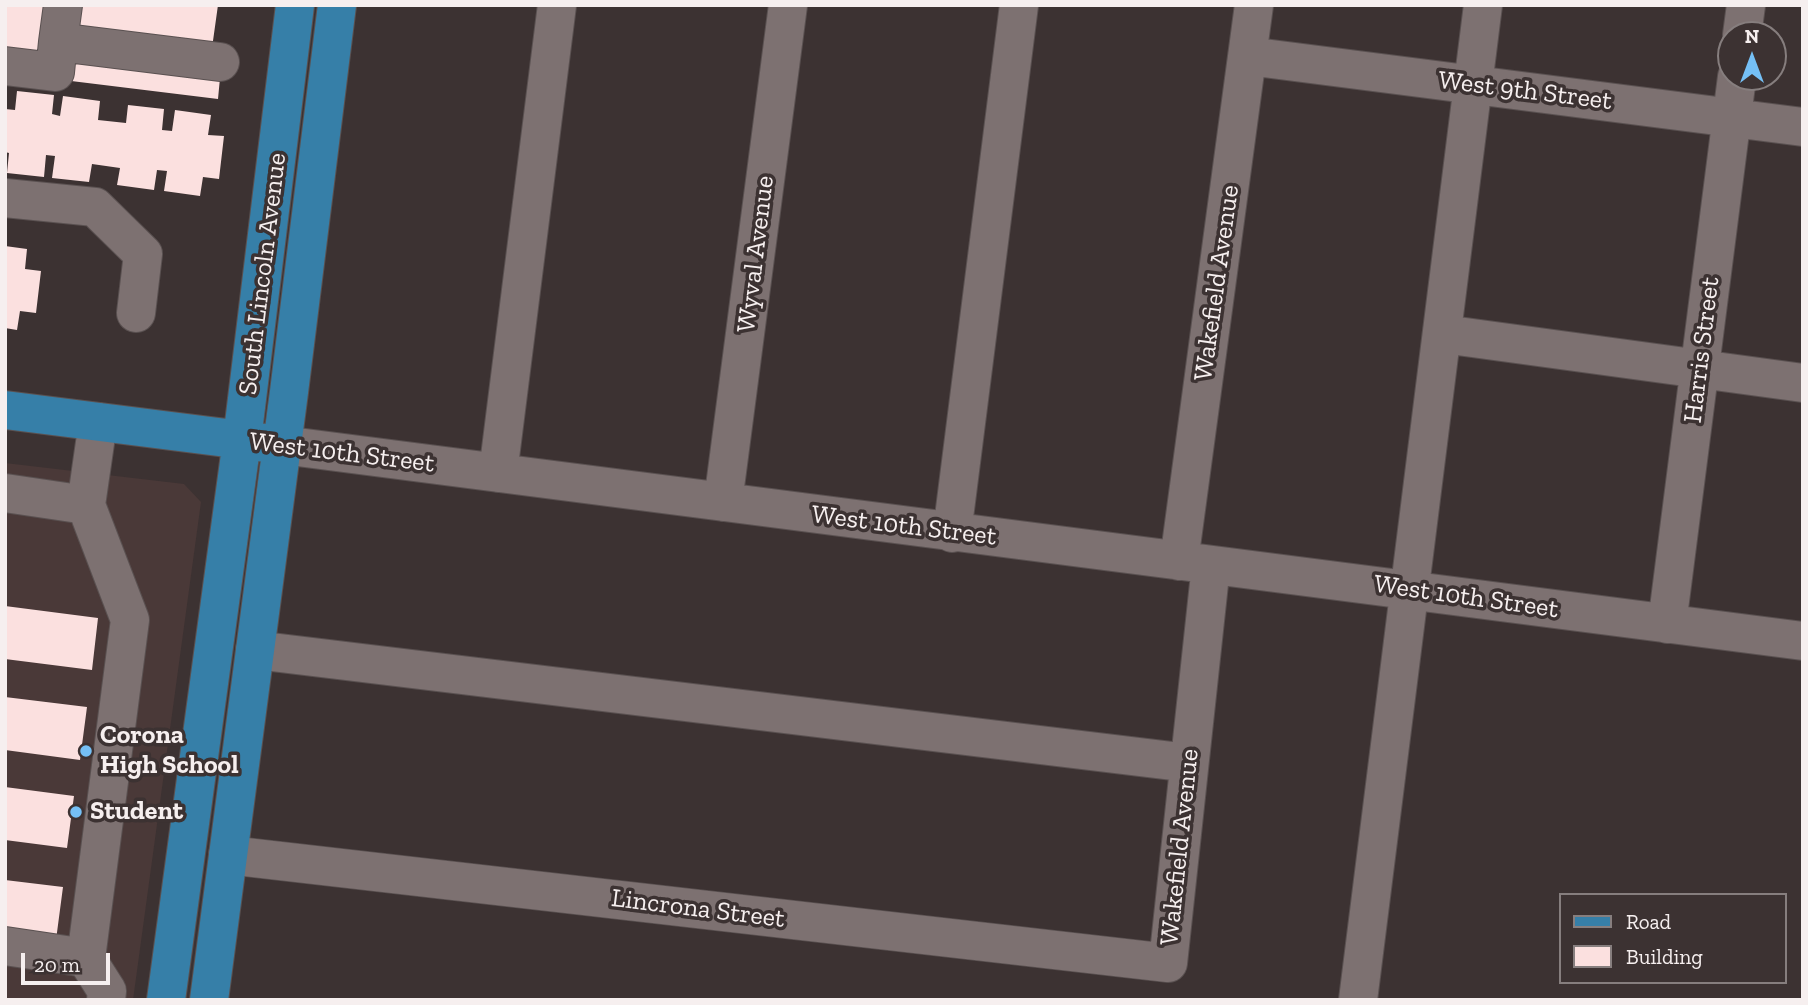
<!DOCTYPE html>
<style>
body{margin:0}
#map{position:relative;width:1808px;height:1005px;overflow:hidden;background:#3c3232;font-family:"Zilla Slab",serif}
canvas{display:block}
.frame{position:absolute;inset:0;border:7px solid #f6efef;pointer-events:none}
.legend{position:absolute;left:1559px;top:893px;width:228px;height:91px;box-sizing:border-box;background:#3c3232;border:2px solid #867e7e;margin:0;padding:9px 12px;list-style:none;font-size:21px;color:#f6efef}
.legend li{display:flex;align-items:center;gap:14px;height:35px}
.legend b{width:35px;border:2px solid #867e7e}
.north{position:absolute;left:1717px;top:21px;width:70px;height:70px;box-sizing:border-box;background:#3c3232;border:2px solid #867e7e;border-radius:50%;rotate:0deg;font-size:19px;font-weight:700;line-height:28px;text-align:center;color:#f6efef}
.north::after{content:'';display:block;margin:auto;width:24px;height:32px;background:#75c0f6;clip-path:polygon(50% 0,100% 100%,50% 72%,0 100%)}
.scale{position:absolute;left:21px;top:953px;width:89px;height:32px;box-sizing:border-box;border:4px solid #f6efef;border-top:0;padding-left:9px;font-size:21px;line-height:24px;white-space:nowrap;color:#f6efef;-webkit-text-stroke:5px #3c3232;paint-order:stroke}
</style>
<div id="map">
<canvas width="1808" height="1005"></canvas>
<div class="frame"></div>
<ul class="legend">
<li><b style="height:9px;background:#367fa8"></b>Road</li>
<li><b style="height:19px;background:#fbe0df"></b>Building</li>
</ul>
<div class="north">N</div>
<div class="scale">20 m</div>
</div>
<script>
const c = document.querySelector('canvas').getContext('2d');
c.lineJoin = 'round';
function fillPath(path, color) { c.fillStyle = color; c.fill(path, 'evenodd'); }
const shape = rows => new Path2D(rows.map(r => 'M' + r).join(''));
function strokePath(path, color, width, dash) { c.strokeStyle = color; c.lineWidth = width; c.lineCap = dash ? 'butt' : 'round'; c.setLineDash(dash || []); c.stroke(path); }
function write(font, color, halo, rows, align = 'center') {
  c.font = font + ' "Zilla Slab",serif'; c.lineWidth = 7; c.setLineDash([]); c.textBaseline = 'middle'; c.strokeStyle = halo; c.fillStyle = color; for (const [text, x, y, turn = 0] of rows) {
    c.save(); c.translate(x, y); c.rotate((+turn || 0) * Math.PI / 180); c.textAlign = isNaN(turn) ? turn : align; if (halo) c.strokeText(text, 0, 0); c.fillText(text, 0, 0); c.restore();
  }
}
fillPath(shape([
 [5,463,184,484,201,502,133,1000,5,1000]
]), '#4a3938');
fillPath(shape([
 [5,5,55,5,48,62,5,57],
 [71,5,218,5,212,48,67,29],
 [66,58,220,78,218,99,63,80],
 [17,91,54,95,52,114,60,116,63,96,100,101,98,120,126,123,128,105,164,109,162,130,172,131,175,110,211,115,208,135,224,136,219,179,203,177,200,196,164,191,167,171,157,170,154,190,117,185,120,168,92,164,89,182,52,178,55,156,46,155,44,177,7,173,9,153,5,152,5,109,15,110],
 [5,246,27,249,25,269,41,271,36,313,20,311,17,330,5,328],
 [5,606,98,618,92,670,5,659],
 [5,697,87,707,80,760,5,750],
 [5,787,74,796,67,848,5,840],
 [5,880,63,887,56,940,5,933]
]), '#fbe0df');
const minor = shape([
 [63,5,58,42,220,62],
 [1742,35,1746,5],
 [1248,56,1803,127],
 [5,66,55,72,58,42],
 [5,198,95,207,143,254,136,313],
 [1443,334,1803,383],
 [98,422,86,505,130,620,86,958,107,991,106,1000],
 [282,445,1803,641],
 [498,473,557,5],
 [5,493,86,505],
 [723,502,788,5],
 [952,533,1019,5],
 [1179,561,1254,5],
 [1667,624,1737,77],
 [255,650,1189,763],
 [228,855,1168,963,1211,565],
 [5,946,86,958],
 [1358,1000,1483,5]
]);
const major = shape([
 [5,410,266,443],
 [166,1000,242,440,295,5],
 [209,1000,289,392,337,5]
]);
strokePath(minor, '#5a5151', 40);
strokePath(major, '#5a5151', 40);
strokePath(minor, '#7d7171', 38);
strokePath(major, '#367fa8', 38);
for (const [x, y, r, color] of [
 [86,751,7,"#75c0f6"],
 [76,812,7,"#75c0f6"]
]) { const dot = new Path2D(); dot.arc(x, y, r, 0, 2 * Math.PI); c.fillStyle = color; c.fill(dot); strokePath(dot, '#3c3232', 2.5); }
write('26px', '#f6efef', '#3c3232', [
 ["West 9th Street",1525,91,7],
 ["Wyval Avenue",756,254,-83],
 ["South Lincoln Avenue",263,274,-83],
 ["Wakefield Avenue",1217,283,-82],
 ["Harris Street",1702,350,-83],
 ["West 10th Street",342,453,7],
 ["West 10th Street",904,526,7],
 ["West 10th Street",1466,597,8],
 ["Wakefield Avenue",1180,847,-84],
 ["Lincrona Street",698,909,7]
]);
write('bold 26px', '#f6efef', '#3c3232', [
 ["Corona",100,736],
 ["High School",100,766],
 ["Student",90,812]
], 'left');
</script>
